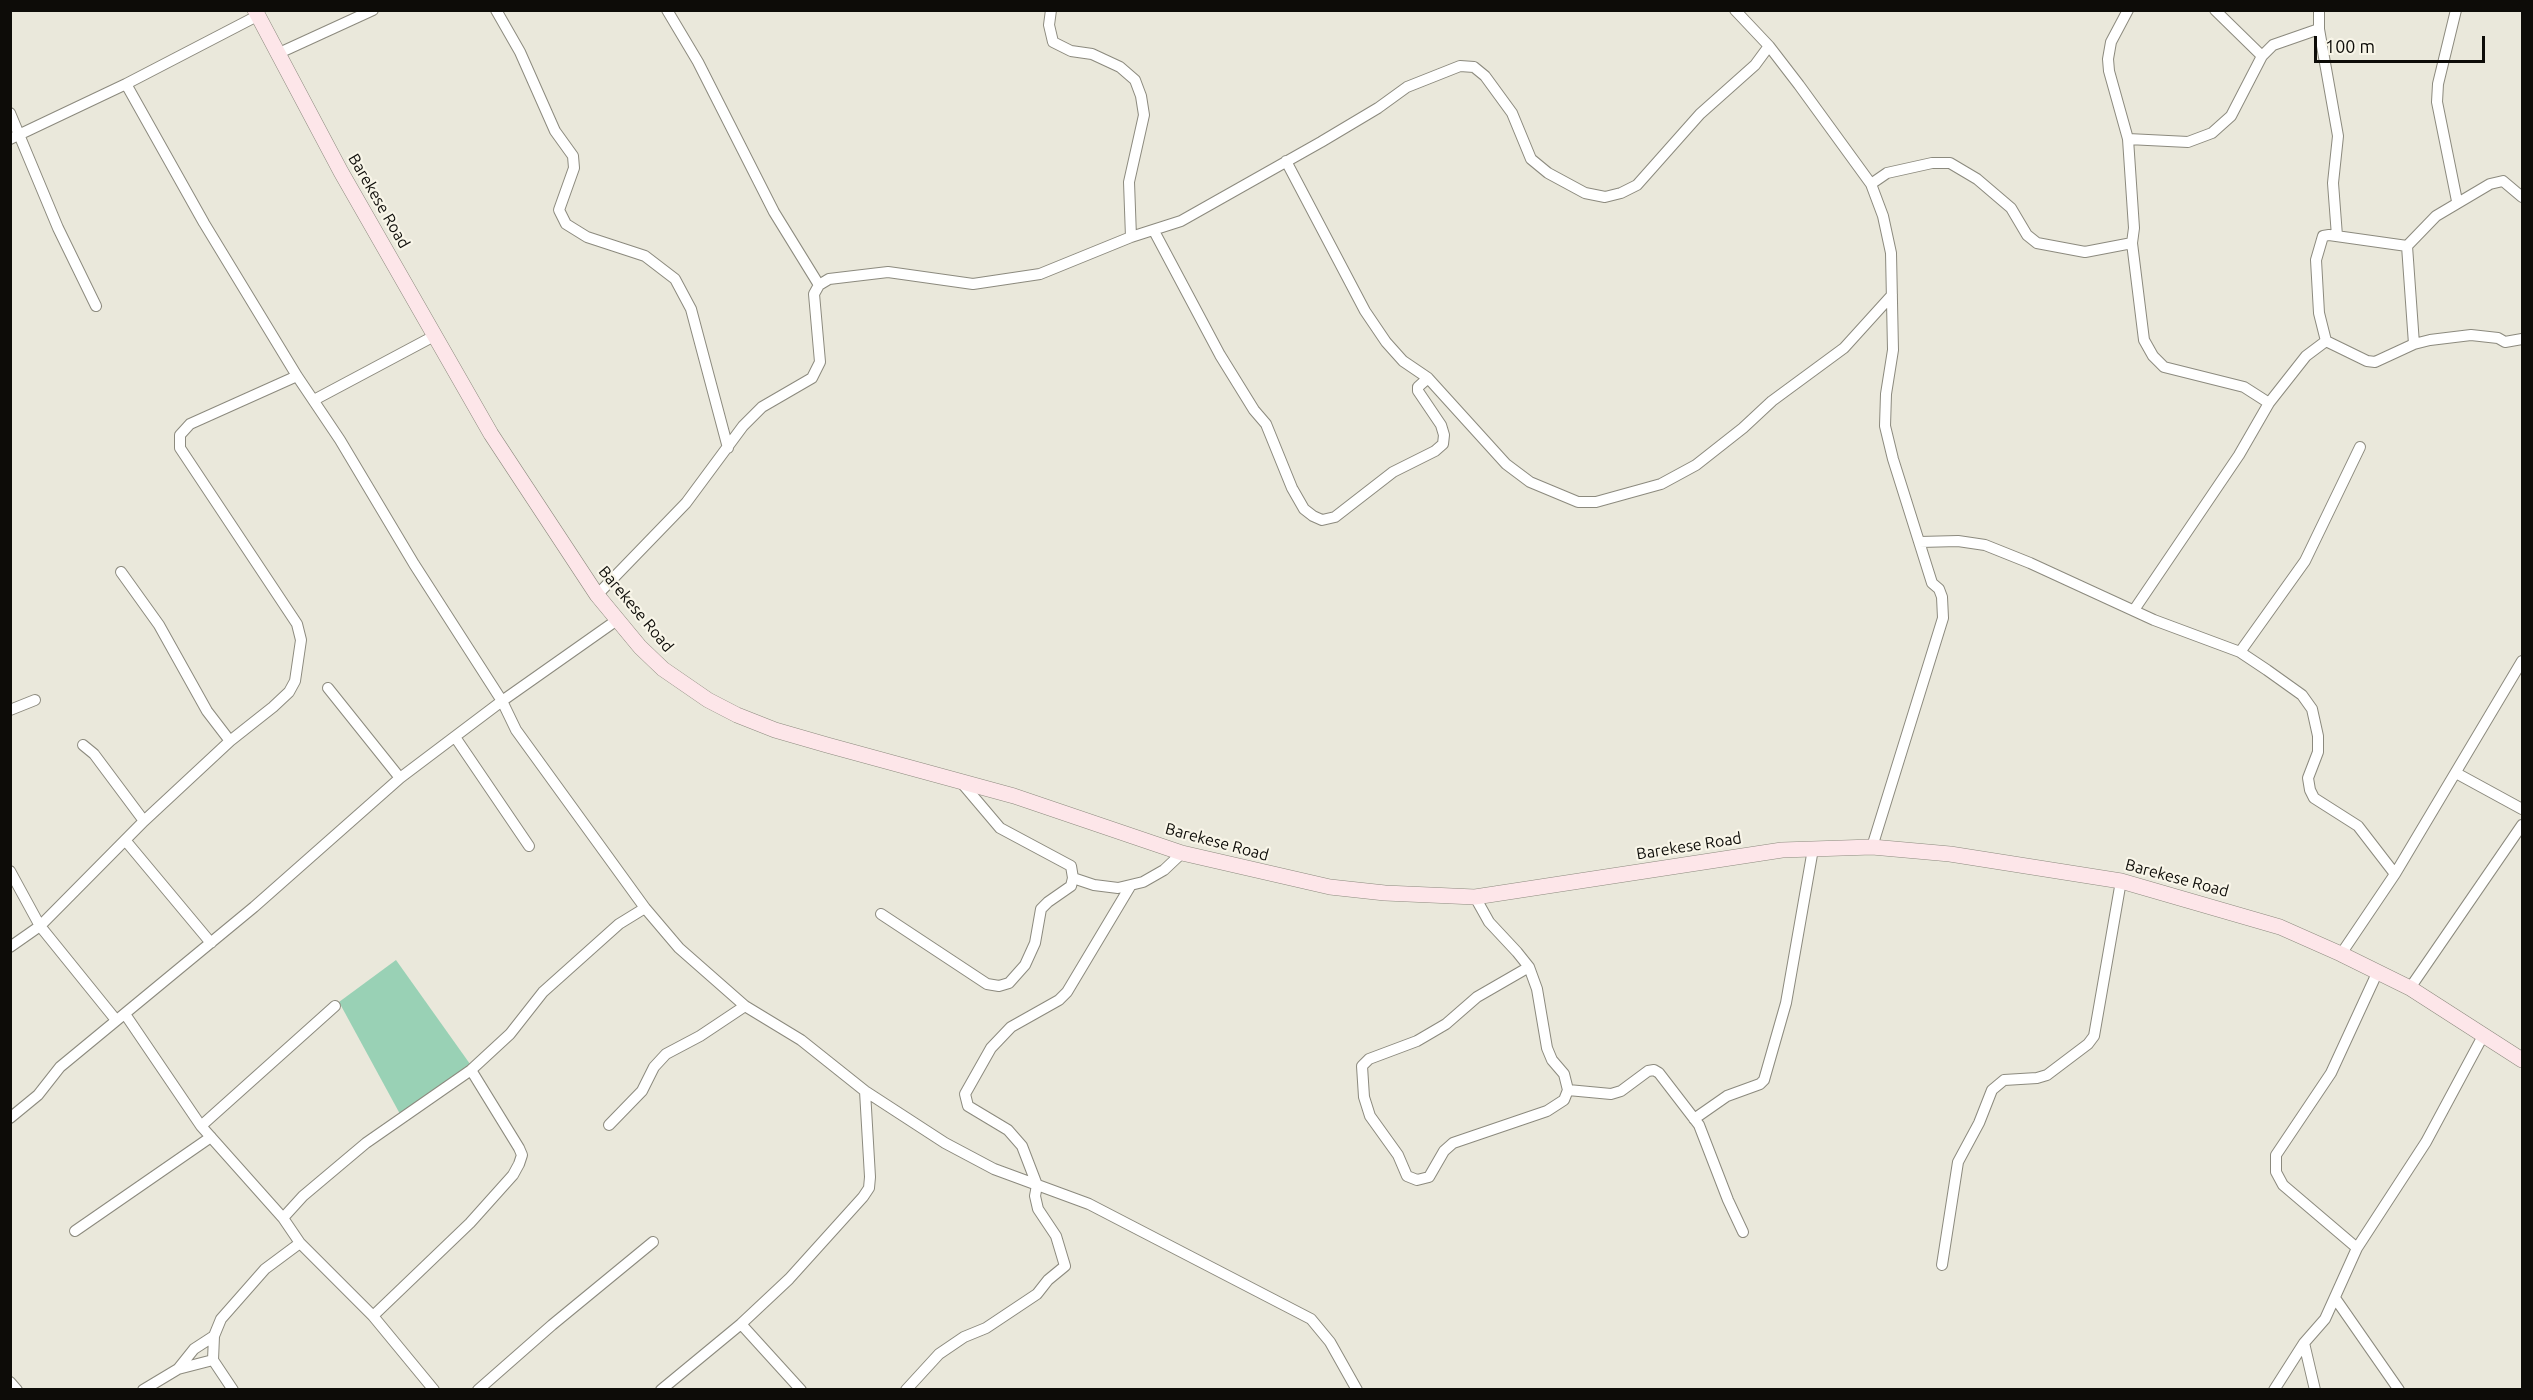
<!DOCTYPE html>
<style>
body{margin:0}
#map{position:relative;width:2533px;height:1400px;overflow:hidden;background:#eae8db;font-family:Ubuntu,sans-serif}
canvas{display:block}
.frame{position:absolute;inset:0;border:12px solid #0d0c08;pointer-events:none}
.scale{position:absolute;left:2314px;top:36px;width:171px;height:27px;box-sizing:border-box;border:3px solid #0d0c08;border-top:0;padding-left:8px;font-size:18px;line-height:21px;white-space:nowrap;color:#0d0c08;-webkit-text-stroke:4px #f8f5e8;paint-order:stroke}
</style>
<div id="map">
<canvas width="2533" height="1400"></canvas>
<div class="frame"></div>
<div class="scale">100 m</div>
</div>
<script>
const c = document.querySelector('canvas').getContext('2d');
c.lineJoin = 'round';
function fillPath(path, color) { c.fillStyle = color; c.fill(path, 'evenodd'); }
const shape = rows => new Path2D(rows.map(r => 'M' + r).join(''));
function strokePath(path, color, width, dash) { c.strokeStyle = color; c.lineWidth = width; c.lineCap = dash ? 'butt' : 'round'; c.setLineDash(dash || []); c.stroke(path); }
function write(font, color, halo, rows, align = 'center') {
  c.font = font + ' Ubuntu,sans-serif'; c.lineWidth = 4.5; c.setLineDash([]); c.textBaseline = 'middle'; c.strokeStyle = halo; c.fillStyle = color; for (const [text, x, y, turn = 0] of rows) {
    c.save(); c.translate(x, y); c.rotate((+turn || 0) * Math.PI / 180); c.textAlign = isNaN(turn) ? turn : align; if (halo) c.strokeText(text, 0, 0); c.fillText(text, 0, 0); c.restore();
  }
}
fillPath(shape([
 [396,960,470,1064,400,1114,339,1002]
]), '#99d1b5');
const street = shape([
 [496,10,520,52,555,131,573,156,574,168,559,210,566,224,587,237,645,256,675,279,691,309,728,448],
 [667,10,698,62,774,212,819,285],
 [1051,10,1049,25,1053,42,1071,51,1092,54,1120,67,1135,80,1141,96,1144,115,1129,182,1131,237],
 [1735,10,1769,46,1799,85,1871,184,1883,216,1891,253,1893,350,1886,394,1885,426,1893,459,1932,583,1939,589,1942,597,1943,618,1872,847],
 [2128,10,2111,42,2108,59,2109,71,2128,139,2134,228,2132,243,2144,340,2153,356,2164,367,2244,387,2269,403],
 [2215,10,2262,56],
 [2319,10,2319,29,2338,136,2333,183,2337,236],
 [2456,10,2438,84,2437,102,2457,201],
 [277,54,373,10],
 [126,84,204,223,297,376,340,440,414,564,502,701,516,730,645,908,679,948,745,1006,801,1040,865,1091,945,1143,994,1169,1089,1204,1311,1319,1330,1342,1357,1390],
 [10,113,58,228,96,306],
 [10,139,126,84,257,16],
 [2128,139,2188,142,2212,133,2231,116,2262,56,2273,45,2319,29],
 [1286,161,1365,311,1386,342,1403,361,1428,378,1506,464,1530,482,1578,502,1596,502,1661,484,1696,465,1743,428,1772,401,1844,348,1892,295],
 [1871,184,1887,173,1932,163,1950,163,1977,179,2011,208,2027,235,2037,243,2085,252,2132,243],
 [1154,231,1220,355,1254,410,1266,424,1292,488,1304,509,1313,516,1322,520,1335,517,1393,472,1435,451,1443,444,1444,435,1441,425,1418,391,1418,387,1428,378],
 [2407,246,2329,235,2323,236,2316,260,2319,313,2326,341,2367,361,2375,362,2414,344,2430,340,2471,335,2498,338,2505,342,2522,339],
 [2414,344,2407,246,2436,216,2490,184,2503,181,2522,197],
 [314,400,436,335],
 [1920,542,1958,541,1985,545,2030,563,2154,620,2240,652,2267,670,2302,695,2312,709,2318,736,2318,752,2308,778,2310,790,2314,798,2358,826,2395,874],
 [121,572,159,625,207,711,230,741],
 [597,595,686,503,743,426,762,407,812,378,820,362,814,294,819,285,829,279,888,272,973,284,1040,274,1131,237,1181,221,1321,142,1378,108,1407,87,1460,66,1474,67,1485,76,1512,113,1531,159,1548,173,1585,193,1605,197,1621,193,1637,185,1700,114,1755,65,1769,46],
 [2134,610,2239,455,2269,403,2306,356,2326,341],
 [2240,652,2305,561,2360,447],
 [328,688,400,778],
 [10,710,35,700],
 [455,737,529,846],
 [83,745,94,754,144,821],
 [2456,773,2522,809],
 [125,840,211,943],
 [10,871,40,926,116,1020],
 [1073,878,1094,885,1118,888,1143,882,1164,870,1182,853],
 [1475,897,1489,922,1517,952,1529,967,1537,989,1547,1048,1552,1060,1564,1074,1568,1090,1564,1100,1547,1111,1453,1143,1444,1151,1429,1177,1417,1180,1407,1176,1398,1155,1370,1116,1364,1097,1362,1066,1369,1059,1417,1041,1446,1024,1477,997,1529,967],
 [881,914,987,984,999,986,1009,983,1025,965,1035,943,1041,909,1048,902,1071,886,1073,878,1071,866,1000,828,961,782],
 [10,947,40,926,144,821,230,741,273,707,289,692,295,681,301,640,297,624,180,448,180,435,190,424,297,376],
 [2341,954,2395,874,2522,661],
 [2410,988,2522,825],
 [125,1014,201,1126,283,1218,300,1243,373,1316,434,1390],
 [1568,1090,1611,1094,1621,1091,1648,1071,1654,1070,1659,1073,1699,1125,1728,1200,1743,1232],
 [10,1118,38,1095,60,1067,254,907,400,778,502,701,617,620],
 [1694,1119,1727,1096,1760,1084,1764,1080,1786,1003,1813,849],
 [609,1125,642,1091,654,1067,666,1054,700,1036,745,1006],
 [201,1126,335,1006],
 [283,1218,303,1196,366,1143,471,1070,510,1034,543,992,619,924,645,908],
 [75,1231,211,1137],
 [2357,1248,2283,1185,2276,1172,2276,1155,2331,1073,2378,971],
 [1942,1265,1958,1162,1979,1123,1992,1090,2004,1080,2037,1078,2047,1075,2088,1044,2094,1036,2121,881],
 [2335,1298,2399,1390],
 [373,1316,470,1223,513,1175,519,1164,522,1155,519,1148,471,1070],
 [741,1324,801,1390],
 [2304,1343,2315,1390],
 [178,1369,194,1349,214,1336],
 [10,1382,17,1390],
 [143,1390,178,1369,213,1360],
 [233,1390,213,1360,214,1336,221,1319,265,1269,300,1243],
 [478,1390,552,1325,653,1242],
 [661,1390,741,1324,789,1279,863,1197,869,1188,870,1177,865,1091],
 [906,1390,939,1354,964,1337,986,1328,1037,1294,1048,1280,1065,1266,1056,1236,1038,1209,1035,1196,1037,1185,1022,1146,1008,1130,968,1106,965,1094,991,1048,1011,1027,1059,1000,1067,992,1131,885],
 [2274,1390,2304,1343,2325,1319,2357,1248,2426,1142,2484,1034]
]);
const secondary = shape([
 [255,10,341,172,491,434,597,595,640,647,663,669,708,700,737,715,775,730,827,745,1014,796,1182,853,1330,887,1385,893,1475,897,1782,850,1872,847,1950,854,2121,881,2280,927,2341,954,2410,988,2522,1060]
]);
strokePath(street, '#8c8a7e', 12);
strokePath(secondary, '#8c8a7e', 16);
strokePath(street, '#fff', 10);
strokePath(secondary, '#fde6e9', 15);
write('16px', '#0d0c08', '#f8f5e8', [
 ["Barekese Road",379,201,60],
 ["Barekese Road",636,609,50],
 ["Barekese Road",1217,842,15],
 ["Barekese Road",1689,846,-9],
 ["Barekese Road",2177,878,15]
]);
</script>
